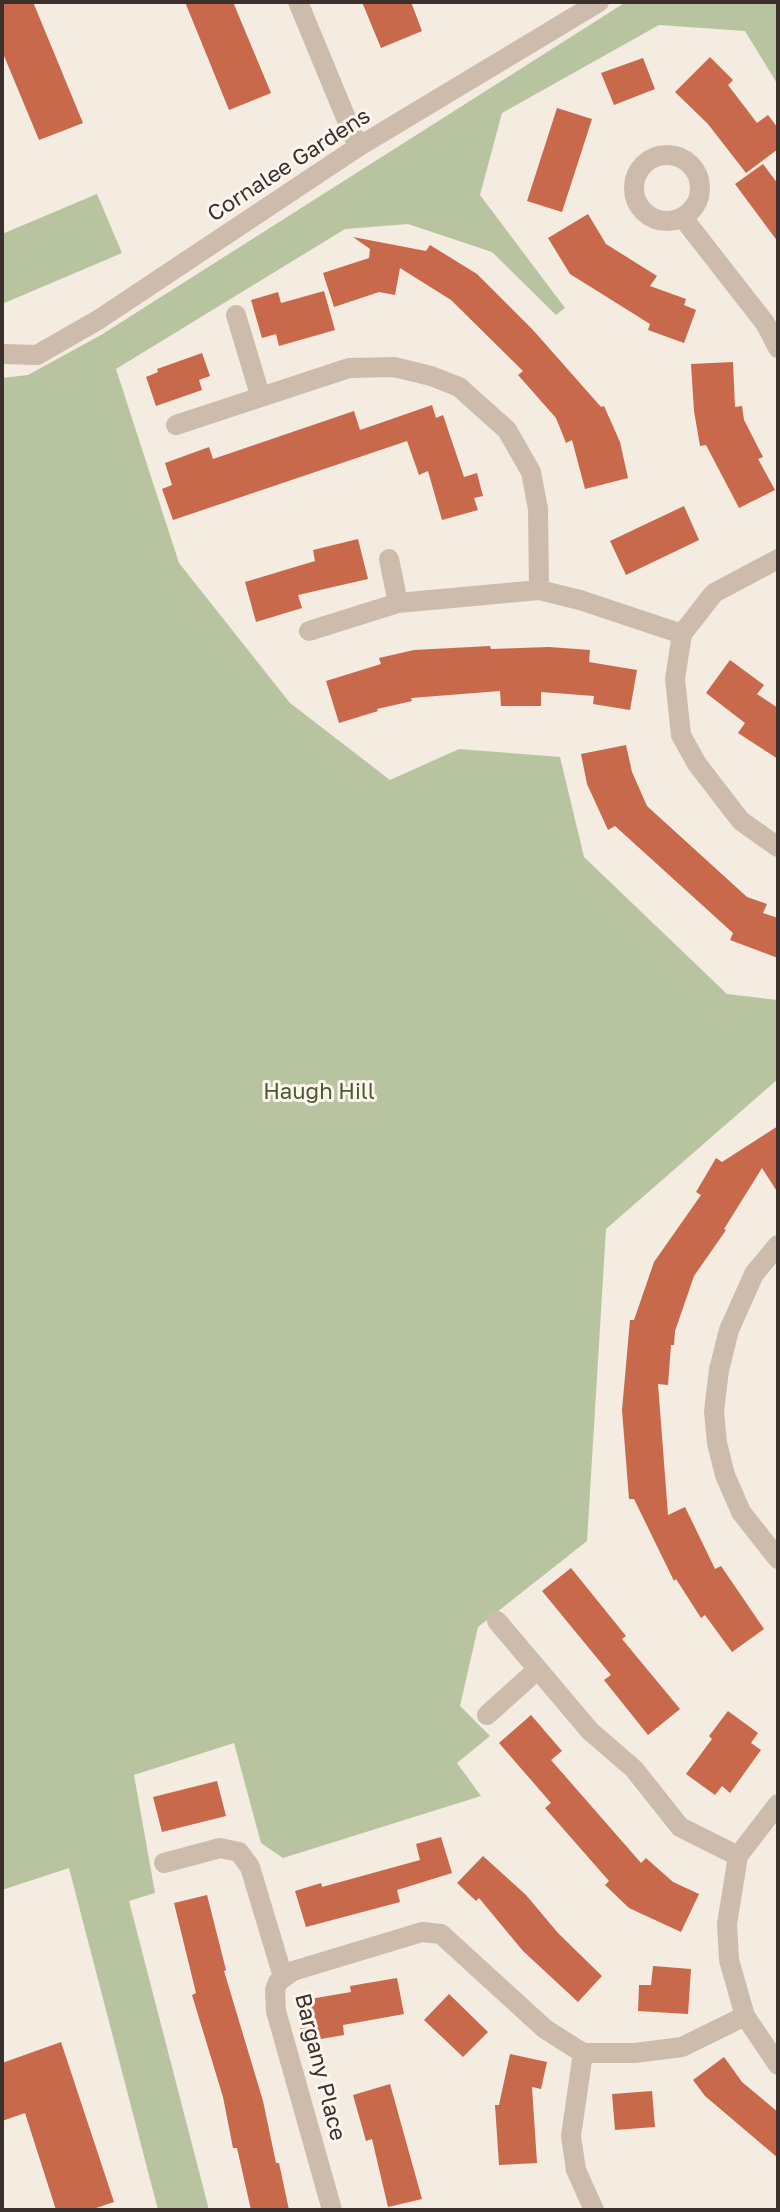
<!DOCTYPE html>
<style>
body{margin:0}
#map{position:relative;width:780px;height:2212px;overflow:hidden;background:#f4ebe1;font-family:"Golos Text",sans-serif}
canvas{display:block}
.frame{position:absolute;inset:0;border:4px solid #3b302b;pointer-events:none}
</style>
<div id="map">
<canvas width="780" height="2212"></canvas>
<div class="frame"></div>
</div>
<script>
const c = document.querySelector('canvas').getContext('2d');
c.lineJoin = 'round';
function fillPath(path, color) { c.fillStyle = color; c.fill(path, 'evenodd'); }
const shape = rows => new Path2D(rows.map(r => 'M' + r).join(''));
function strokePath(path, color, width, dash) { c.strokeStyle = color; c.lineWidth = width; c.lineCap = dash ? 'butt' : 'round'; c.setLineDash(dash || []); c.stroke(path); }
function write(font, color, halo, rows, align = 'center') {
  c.font = font + ' "Golos Text",sans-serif'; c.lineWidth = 6; c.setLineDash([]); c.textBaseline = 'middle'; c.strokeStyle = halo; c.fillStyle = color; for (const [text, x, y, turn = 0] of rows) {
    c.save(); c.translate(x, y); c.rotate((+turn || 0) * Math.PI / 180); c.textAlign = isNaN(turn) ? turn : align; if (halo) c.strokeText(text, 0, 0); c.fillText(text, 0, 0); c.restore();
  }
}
fillPath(shape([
 [626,2,778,2,778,85,745,31,659,25,502,113,480,195,565,308,556,315,492,252,408,224,345,229,116,369,179,563,290,703,390,780,459,749,560,757,584,857,727,994,778,1000,778,1079,606,1229,587,1541,478,1627,460,1706,490,1736,457,1763,481,1796,283,1858,261,1843,234,1743,134,1775,155,1893,129,1901,209,2210,158,2210,69,1868,2,1890,2,378,28,375,101,335],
 [97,194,122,253,2,304,2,234]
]), '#b8c4a0');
fillPath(shape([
 [2,2,33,2,83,123,39,140,2,51],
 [185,2,233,2,271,93,229,110],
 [362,2,411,2,422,31,381,48],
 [710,57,733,80,728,85,757,123,768,115,778,128,778,149,746,173,708,124,675,92],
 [643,58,655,89,614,105,601,73],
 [557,108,592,119,562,212,527,201],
 [763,164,778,184,778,242,735,184],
 [588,214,606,244,657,276,650,286,686,299,684,305,696,310,684,343,648,330,650,324,570,274,548,238],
 [353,237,426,251,430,245,477,274,533,330,601,407,604,406,620,442,628,478,585,489,572,440,566,443,556,418,518,375,523,371,451,300,400,268,395,295,379,292,334,307,323,273,369,258,370,249],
 [324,291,335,330,279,346,276,334,262,338,251,300,278,292,281,303],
 [202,353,210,376,199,380,202,390,156,406,146,377,158,372,157,369],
 [733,362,735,407,742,406,744,420,763,457,758,459,775,490,739,508,706,445,700,446,694,411,691,364],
 [432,405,436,418,443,415,464,477,477,473,483,496,474,498,478,510,442,520,428,471,419,475,407,441,173,520,162,489,172,485,165,463,209,447,213,459,354,411,360,430],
 [684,506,699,540,626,575,610,541],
 [358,539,368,579,298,595,302,608,256,622,245,582,315,561,313,550],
 [490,646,491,649,549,647,590,650,589,662,637,670,630,710,593,704,594,696,541,692,541,706,501,706,500,691,411,698,412,701,377,709,378,711,339,723,326,681,381,664,379,658,414,650],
 [730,660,764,685,757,694,778,708,778,759,738,733,745,723,706,693],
 [626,745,632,772,647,806,747,897,767,904,763,913,778,918,778,958,730,940,733,933,615,826,608,830,587,784,581,754],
 [778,1126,778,1193,762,1168,724,1229,726,1230,694,1276,675,1331,674,1345,671,1345,668,1385,658,1384,668,1515,685,1507,715,1569,721,1566,764,1629,732,1652,705,1615,701,1618,676,1579,674,1581,634,1499,629,1499,622,1410,630,1320,634,1320,654,1262,701,1195,696,1192,716,1158,722,1162],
 [571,1568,626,1636,622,1639,680,1709,648,1735,604,1680,611,1675,542,1591],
 [728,1711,758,1733,751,1743,761,1750,730,1793,722,1786,715,1795,686,1774,712,1739,709,1736],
 [531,1715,562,1751,551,1760,641,1863,646,1858,673,1882,699,1894,681,1932,629,1908,605,1885,609,1881,545,1808,551,1803,499,1743],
 [217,1781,226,1816,162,1832,153,1797],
 [441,1837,452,1873,397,1890,400,1902,306,1927,295,1891,321,1883,322,1887,420,1860,416,1844],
 [483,1856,526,1895,558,1933,602,1976,578,2002,523,1951,479,1898,476,1901,457,1883],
 [207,1895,226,1970,224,1971,263,2101,276,2163,279,2163,289,2210,251,2210,237,2148,233,2148,223,2097,192,1995,196,1993,174,1903],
 [653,1966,691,1969,688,2014,638,2011,639,1985,651,1985],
 [397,1978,404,2014,343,2025,344,2035,303,2042,297,2011,311,2009,310,1999,351,1992,350,1986],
 [449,1994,488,2032,463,2057,424,2020],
 [61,2042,114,2202,90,2210,56,2210,25,2113,2,2121,2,2063],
 [510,2054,547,2062,541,2089,532,2087,537,2163,499,2165,495,2105,499,2105],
 [724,2057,742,2082,778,2112,778,2158,705,2096,693,2080],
 [390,2084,422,2199,388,2207,372,2139,366,2141,353,2095],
 [652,2091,655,2127,615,2130,612,2094]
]), '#c8694b');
strokePath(shape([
 [298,2,358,147],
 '634 188a33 33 0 1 1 66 0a33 33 0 1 1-66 0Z',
 [683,218,765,323,778,348],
 [236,315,260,395],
 [2,354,37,355,98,320,358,147,599,2],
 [176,425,349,368,394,367,431,376,459,387,507,430,531,472,538,509,539,590],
 [389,559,398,603],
 [778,559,714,593,682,634,675,679,681,735,697,764,741,821,778,847],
 [309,631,398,603,539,590,580,600,682,634],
 [778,1245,754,1274,729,1330,719,1370,714,1411,717,1443,725,1475,741,1512,778,1559],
 [497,1621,590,1731,634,1769,680,1827,738,1856],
 [487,1715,537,1670],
 [778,1804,738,1856,727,1924,729,1960,745,2016,778,2065],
 [164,1863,220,1848,239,1852,250,1867,283,1977],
 [583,2053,571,2136,576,2170,594,2210],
 [332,2210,276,2011,275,1990,278,1982,293,1971,422,1932,441,1934,545,2029,583,2053,635,2053,682,2047,745,2016]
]), '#cdbbac', 20);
write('22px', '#3b302b', '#fbf5ee', [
 ["Cornalee Gardens",289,165,-33],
 ["Bargany Place",320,2067,76]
]);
write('22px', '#4a5a2e', '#fbf5ee', [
 ["Haugh Hill",319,1092]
]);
</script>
